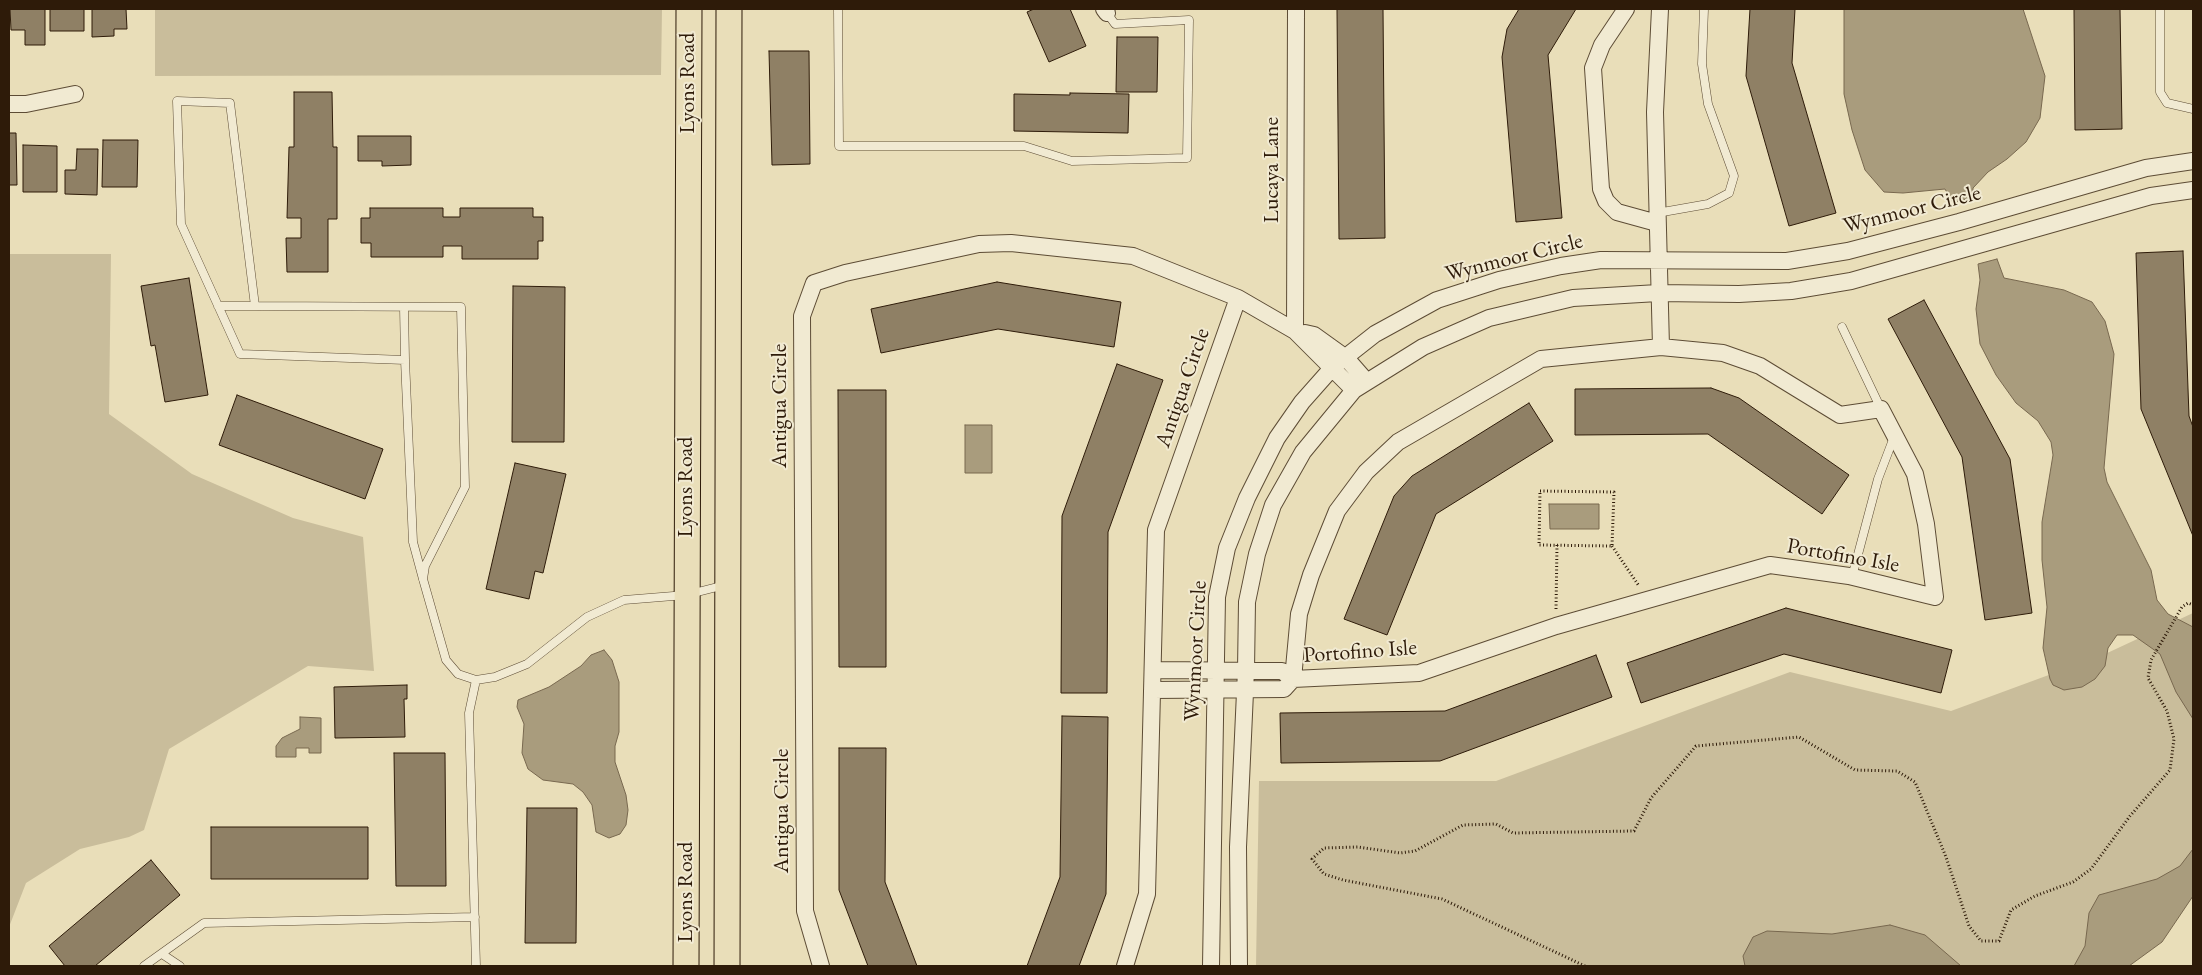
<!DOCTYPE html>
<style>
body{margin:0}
#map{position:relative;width:2202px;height:975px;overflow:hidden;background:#e9deb9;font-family:"EB Garamond",serif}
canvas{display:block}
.frame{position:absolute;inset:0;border:10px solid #2e1b09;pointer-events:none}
</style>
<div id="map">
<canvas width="2202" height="975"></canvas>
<div class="frame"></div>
</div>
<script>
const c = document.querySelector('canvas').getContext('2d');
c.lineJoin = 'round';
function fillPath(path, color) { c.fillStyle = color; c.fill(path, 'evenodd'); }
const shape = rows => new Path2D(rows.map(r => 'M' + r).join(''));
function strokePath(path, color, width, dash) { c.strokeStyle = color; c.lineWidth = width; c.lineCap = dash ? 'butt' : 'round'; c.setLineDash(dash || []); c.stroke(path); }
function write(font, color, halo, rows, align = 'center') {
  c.font = font + ' "EB Garamond",serif'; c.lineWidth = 4; c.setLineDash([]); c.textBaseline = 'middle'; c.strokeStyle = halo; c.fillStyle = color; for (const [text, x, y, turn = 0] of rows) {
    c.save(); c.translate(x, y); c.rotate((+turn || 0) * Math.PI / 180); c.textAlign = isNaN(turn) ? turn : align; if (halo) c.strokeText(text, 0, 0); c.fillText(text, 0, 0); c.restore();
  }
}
fillPath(shape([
 [155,9,662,9,661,75,155,76],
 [9,254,111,254,109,414,192,474,293,518,363,537,374,671,308,666,169,749,144,830,129,837,80,849,26,883,9,927],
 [2193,613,2193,874,2114,966,1256,966,1259,781,1496,781,1790,672,1951,711,2103,655]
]), '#c9bd9b');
const water = shape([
 [1844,9,2023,9,2045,76,2040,118,2026,142,2007,159,1988,172,1973,188,1973,197,1953,203,1945,189,1903,193,1884,192,1865,170,1852,130,1844,94,1844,9],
 [1997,259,2004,278,2064,290,2092,302,2105,321,2114,354,2104,468,2107,482,2151,570,2157,600,2168,614,2193,627,2193,719,2176,692,2160,654,2133,635,2117,635,2108,648,2105,666,2095,679,2082,687,2064,690,2053,685,2050,679,2043,648,2047,607,2042,560,2042,522,2053,455,2051,442,2038,421,2016,403,1996,375,1980,344,1976,309,1980,280,1978,264,1997,259],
 [965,425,992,425,992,473,965,473,965,425],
 [1549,504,1599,504,1599,529,1550,529,1549,504],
 [604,650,612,660,619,682,619,732,615,746,615,762,626,795,628,810,626,825,620,834,609,838,596,832,592,805,583,792,573,784,543,780,528,769,522,753,524,724,517,707,518,700,549,687,581,666,591,655,604,650],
 [300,717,321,718,321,753,309,753,309,748,296,748,296,757,276,757,276,746,282,738,300,729,300,717],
 [2193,849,2193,896,2162,942,2129,966,2074,966,2085,946,2089,913,2099,895,2157,879,2180,866,2193,849],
 [1890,925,1925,935,1961,966,1745,966,1743,956,1753,937,1767,931,1832,934,1890,925]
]);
fillPath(water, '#a99c7d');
strokePath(water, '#78684f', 1);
const building = shape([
 [10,9,45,9,45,45,25,45,25,30,11,30,10,9],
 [50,9,84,9,84,31,50,31,50,9],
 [92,9,126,9,127,29,114,29,114,36,92,37,92,9],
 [1034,9,1070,9,1086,46,1049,62,1027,12,1034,9],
 [1337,9,1383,9,1385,238,1339,239,1337,9],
 [1519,9,1576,9,1548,55,1562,218,1516,222,1502,57,1507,29,1519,9],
 [1750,9,1795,9,1792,63,1836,213,1789,226,1746,76,1750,9],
 [2074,9,2120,9,2122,129,2075,130,2074,9],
 [1117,37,1158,37,1157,92,1116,92,1117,37],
 [769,51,809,51,810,164,772,165,769,51],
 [294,92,332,92,333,147,337,147,337,219,328,219,328,272,287,272,286,238,301,238,301,218,287,218,289,147,294,147,294,92],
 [1070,93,1129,94,1128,133,1014,131,1014,94,1070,95,1070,93],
 [9,133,16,133,17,185,9,185,9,133],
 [358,136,411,136,411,165,382,166,382,161,358,161,358,136],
 [103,140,138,140,137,187,102,187,103,140],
 [23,145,57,146,57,192,23,192,23,145],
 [77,149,98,149,97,195,65,194,65,170,76,170,77,149],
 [370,208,443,208,443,217,460,217,460,208,533,208,533,217,543,217,543,241,538,241,538,259,462,259,462,246,443,246,443,257,371,257,371,243,361,243,361,218,370,218,370,208],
 [2183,251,2189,416,2193,427,2193,536,2141,409,2136,253,2183,251],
 [189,278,208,395,165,402,155,345,151,346,141,286,189,278],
 [997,282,1121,302,1114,347,998,329,881,353,871,309,997,282],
 [513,286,565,287,564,442,512,442,513,286],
 [1924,300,2010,459,2032,613,1985,620,1962,457,1888,319,1924,300],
 [1117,364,1163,380,1108,532,1107,693,1061,693,1062,516,1117,364],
 [1711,388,1739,398,1849,475,1822,514,1708,434,1575,435,1575,389,1711,388],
 [838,390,886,390,886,667,839,667,838,390],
 [237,395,383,449,365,499,219,445,237,395],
 [1529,403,1553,441,1436,514,1387,635,1344,619,1394,496,1412,476,1529,403],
 [515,463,566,474,543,573,535,571,529,599,486,589,515,463],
 [1786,608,1952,650,1941,693,1784,654,1641,703,1627,663,1786,608],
 [1596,655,1612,697,1440,761,1281,763,1280,713,1445,711,1596,655],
 [407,685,407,699,404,699,405,737,335,738,334,687,407,685],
 [1062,716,1108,717,1106,894,1079,966,1027,966,1060,877,1062,716],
 [839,748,886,748,885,882,917,966,868,966,839,890,839,748],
 [394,753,445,753,446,886,396,886,394,753],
 [527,808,577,808,576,943,525,943,527,808],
 [211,827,368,827,368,879,211,879,211,827],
 [151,860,180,895,95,966,65,966,49,946,151,860]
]);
fillPath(building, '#8f8065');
strokePath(building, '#2e1b09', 1);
const service = shape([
 [838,9,839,146,1024,146,1072,161,1187,158,1189,20,1115,24,1107,13],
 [2160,9,2160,92,2167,103,2193,109],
 [1657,213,1708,204,1729,193,1734,176,1708,104,1702,64,1704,9],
 [218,306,255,306],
 [404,307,405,360],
 [1842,327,1881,409],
 [1852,577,1878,479,1894,437],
 [423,579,425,566,465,487,461,307,255,306,230,103,177,101,181,224,240,354,405,360,413,542,423,579,446,660,458,674,476,680,495,677,527,664,587,617,624,600,686,595,725,585],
 [476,680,469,713,476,966],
 [162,954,180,966],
 [144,966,204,923,475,917]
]);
const minor = shape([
 [1104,9,1107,13],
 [1626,9,1602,45,1593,68,1601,189,1606,201,1617,212,1657,223],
 [1660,9,1655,112,1661,347],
 [9,104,26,104,75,94],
 [1238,298,1295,331,1354,390],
 [1295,331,1296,9],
 [1305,333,1314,335,1346,358,1367,382],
 [1152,690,1284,689,1293,679,1299,614,1311,575,1337,511,1366,472,1398,442,1541,359,1661,347,1723,353,1760,366,1840,415,1881,409,1915,474,1926,524,1935,597,1849,576,1770,565,1556,626,1419,673,1293,679,1282,671,1153,670],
 [821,966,805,911,802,316,814,283,845,273,979,244,1011,243,1133,256,1238,298,1156,530,1147,894,1125,966],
 [1211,966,1217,597,1227,548,1247,498,1277,438,1302,402,1333,367,1375,334,1437,300,1499,280,1561,266,1601,260,1787,261,1848,251,1959,222,2146,168,2193,161],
 [1239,966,1238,847,1246,670,1247,602,1257,554,1273,505,1303,452,1354,390,1423,347,1489,318,1573,298,1658,293,1739,294,1791,291,1851,281,2151,196,2193,190]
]);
const primary = shape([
 [686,966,689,9],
 [727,966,729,9]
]);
strokePath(service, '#5d4c35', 9);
strokePath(minor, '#5d4c35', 18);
strokePath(primary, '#2e1b09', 27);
strokePath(shape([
 [1540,491,1614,492,1612,546,1539,545,1540,491],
 [1612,546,1639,586],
 [1556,609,1557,545],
 [1585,966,1442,899,1343,880,1324,874,1312,859,1324,848,1358,847,1400,853,1415,851,1463,825,1496,824,1513,833,1634,831,1651,798,1696,746,1799,737,1855,770,1897,771,1915,782,1946,857,1969,926,1981,941,1999,941,2011,910,2035,896,2073,882,2091,869,2130,816,2170,770,2174,739,2167,711,2148,678,2151,660,2182,607,2188,603,2193,605]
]), '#2e1b09', 3, [1, 2.5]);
strokePath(service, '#f1ead2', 8);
strokePath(minor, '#f1ead2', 16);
strokePath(primary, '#e9deb9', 25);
write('22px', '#2e1b09', '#f1ead2', [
 ["Lyons Road",688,83,-90],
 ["Lucaya Lane",1272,170,-90],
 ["Wynmoor Circle",1912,210,-14],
 ["Wynmoor Circle",1514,258,-14],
 ["Antigua Circle",1183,388,-71],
 ["Antigua Circle",780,406,-90],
 ["Lyons Road",686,487,-90],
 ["Portofino Isle",1843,556,10],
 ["Wynmoor Circle",1196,651,-87],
 ["Portofino Isle",1360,652,-4],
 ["Antigua Circle",782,811,-90],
 ["Lyons Road",686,892,-90]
]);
</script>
